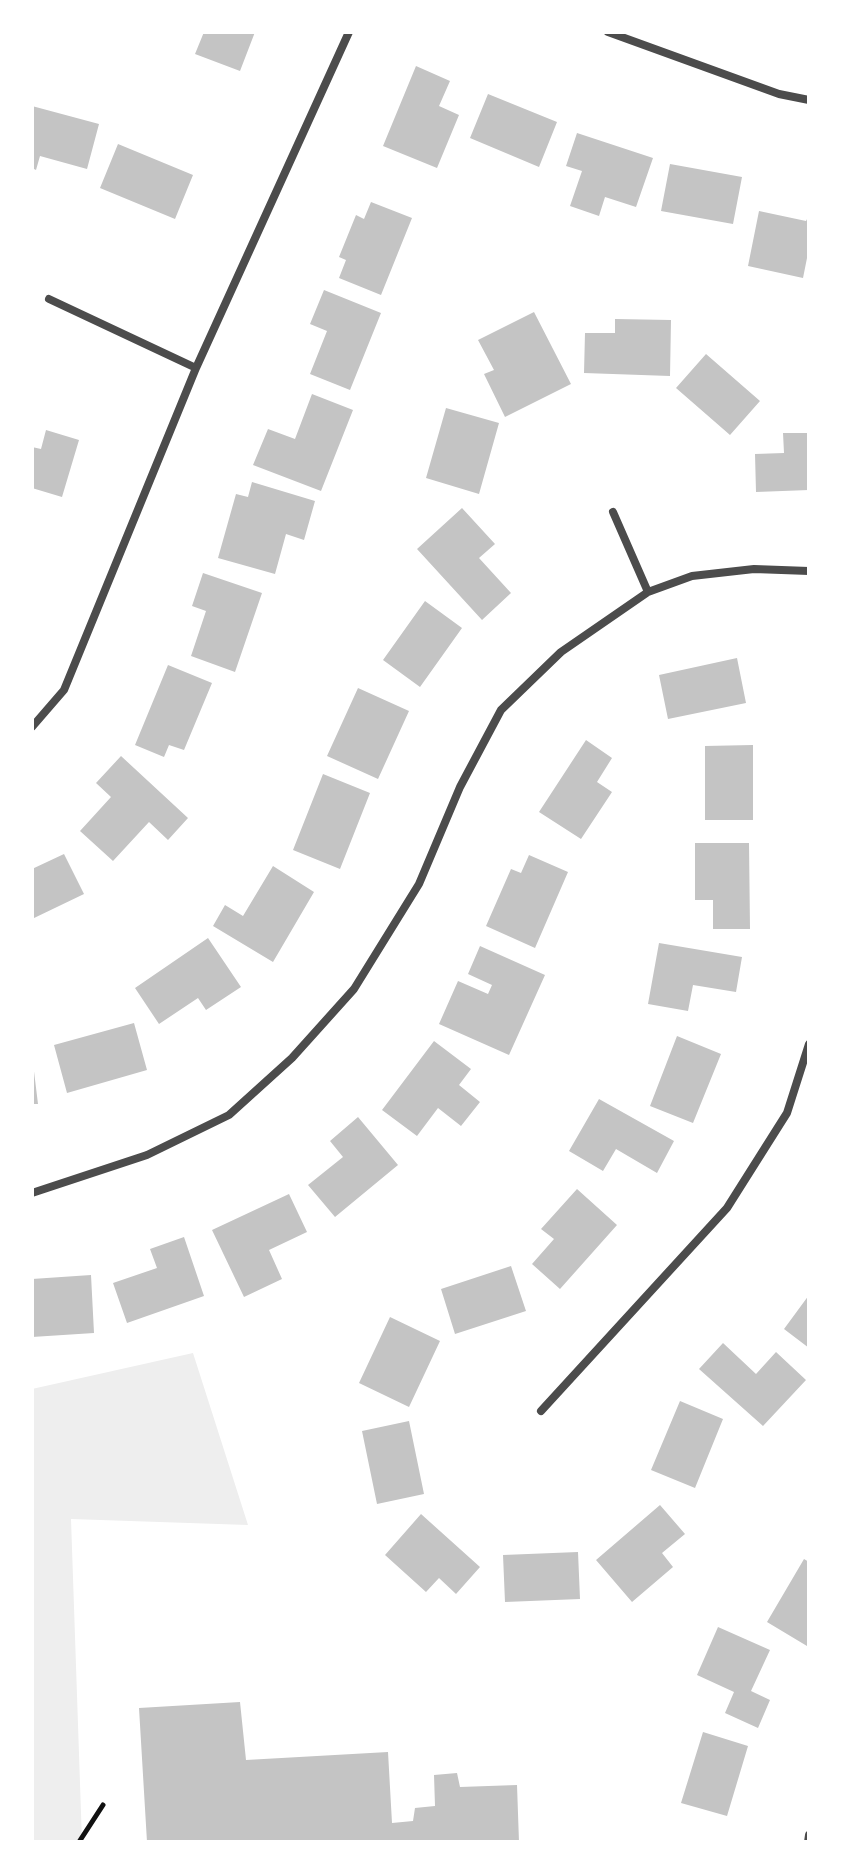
<!DOCTYPE html>
<style>
body{margin:0}
#map{position:relative;width:841px;height:1874px;overflow:hidden;background:#fff;font-family:"Asap Condensed",sans-serif}
canvas{display:block}
.frame{position:absolute;inset:0;border:34px solid #fff;pointer-events:none}
</style>
<div id="map">
<canvas width="841" height="1874"></canvas>
<div class="frame"></div>
</div>
<script>
const c = document.querySelector('canvas').getContext('2d');
c.lineJoin = 'round';
function fillPath(path, color) { c.fillStyle = color; c.fill(path, 'evenodd'); }
const shape = rows => new Path2D(rows.map(r => 'M' + r).join(''));
function strokePath(path, color, width, dash) { c.strokeStyle = color; c.lineWidth = width; c.lineCap = dash ? 'butt' : 'round'; c.setLineDash(dash || []); c.stroke(path); }
fillPath(shape([
 [193,1353,248,1525,71,1519,82,1842,32,1842,32,1389]
]), '#eee');
fillPath(shape([
 [204,32,255,32,240,71,195,54],
 [416,66,450,81,439,106,459,115,437,168,383,146],
 [488,94,557,122,539,167,470,138],
 [32,106,99,124,87,169,40,156,36,170,32,168],
 [577,133,653,158,636,207,605,197,599,216,570,206,582,171,566,166],
 [118,144,193,175,175,219,100,188],
 [670,164,742,177,733,224,661,211],
 [371,202,412,218,381,295,339,278,346,260,339,257,356,215,364,219],
 [759,211,806,221,809,215,809,248,803,278,748,266],
 [324,290,381,313,350,390,310,374,327,331,310,324],
 [534,312,571,384,505,417,484,374,494,370,478,340],
 [615,319,671,320,670,376,584,373,585,333,615,333],
 [706,354,760,401,730,435,676,388],
 [312,394,353,410,321,491,253,465,268,429,295,439],
 [446,408,499,423,479,494,426,478],
 [46,430,79,440,62,497,32,488,32,447,41,449],
 [783,433,809,433,809,490,756,492,755,454,784,453],
 [252,482,315,501,304,540,286,534,275,574,218,558,236,494,248,497],
 [462,508,495,544,479,558,511,593,482,620,417,549],
 [203,573,262,593,235,672,191,656,206,611,192,606],
 [425,601,462,628,420,687,383,660],
 [737,658,746,703,668,719,659,675],
 [168,665,212,683,184,750,169,745,164,757,135,745],
 [358,688,409,711,378,779,327,756],
 [586,740,612,758,597,782,612,792,581,839,539,812],
 [753,745,753,820,705,820,705,746],
 [121,756,188,818,168,840,149,822,113,861,80,831,111,797,96,783],
 [323,774,370,793,340,869,293,850],
 [695,843,749,843,750,929,713,929,713,900,695,900],
 [64,854,84,894,32,919,32,869],
 [529,855,568,872,535,948,486,926,511,869,521,873],
 [273,866,314,892,273,962,213,926,225,905,243,916],
 [208,938,241,987,206,1010,198,998,159,1024,135,988],
 [659,943,742,957,736,992,693,985,688,1011,648,1004],
 [480,946,545,975,509,1055,439,1024,458,981,488,994,492,985,468,974],
 [134,1023,147,1070,67,1093,54,1045],
 [677,1036,721,1054,693,1123,650,1106],
 [434,1041,471,1069,459,1085,480,1102,461,1126,438,1108,417,1136,382,1110],
 [32,1055,38,1104,32,1104],
 [599,1099,674,1141,657,1173,616,1149,603,1171,569,1151],
 [358,1117,398,1165,335,1217,308,1185,343,1157,330,1141],
 [577,1189,617,1225,560,1289,532,1264,554,1239,541,1229],
 [289,1194,307,1232,269,1250,282,1279,244,1297,212,1230],
 [184,1237,204,1296,127,1323,113,1283,157,1268,150,1249],
 [511,1266,526,1311,455,1334,441,1289],
 [91,1275,94,1333,32,1337,32,1279],
 [809,1295,809,1348,784,1329],
 [390,1317,440,1341,409,1407,359,1383],
 [723,1343,756,1374,776,1352,806,1380,763,1426,699,1369],
 [680,1401,723,1419,695,1488,651,1470],
 [409,1421,424,1494,377,1504,362,1431],
 [660,1505,685,1534,662,1553,673,1567,632,1602,596,1560],
 [421,1514,480,1567,456,1594,439,1578,426,1592,385,1555],
 [578,1552,580,1599,505,1602,503,1555],
 [804,1559,809,1562,807,1646,767,1622],
 [718,1627,770,1650,751,1691,770,1700,758,1728,725,1713,734,1692,697,1675],
 [240,1702,246,1760,388,1752,392,1823,413,1821,415,1808,435,1806,434,1775,457,1773,460,1787,517,1785,519,1842,147,1842,139,1708],
 [703,1732,748,1746,727,1816,681,1803]
]), '#c4c4c4');
strokePath(shape([
 [79,1842,103,1805]
]), '#111', 5);
strokePath(shape([
 [608,32,779,94,809,100],
 [49,299,196,368],
 [613,512,648,592],
 [32,727,64,690,196,368,349,32],
 [32,1193,147,1155,229,1115,292,1058,354,989,419,884,460,787,501,710,561,652,648,592,692,576,754,569,809,571],
 [541,1411,727,1208,787,1113,809,1044],
 [808,1842,809,1835]
]), '#4c4c4c', 8);
</script>
